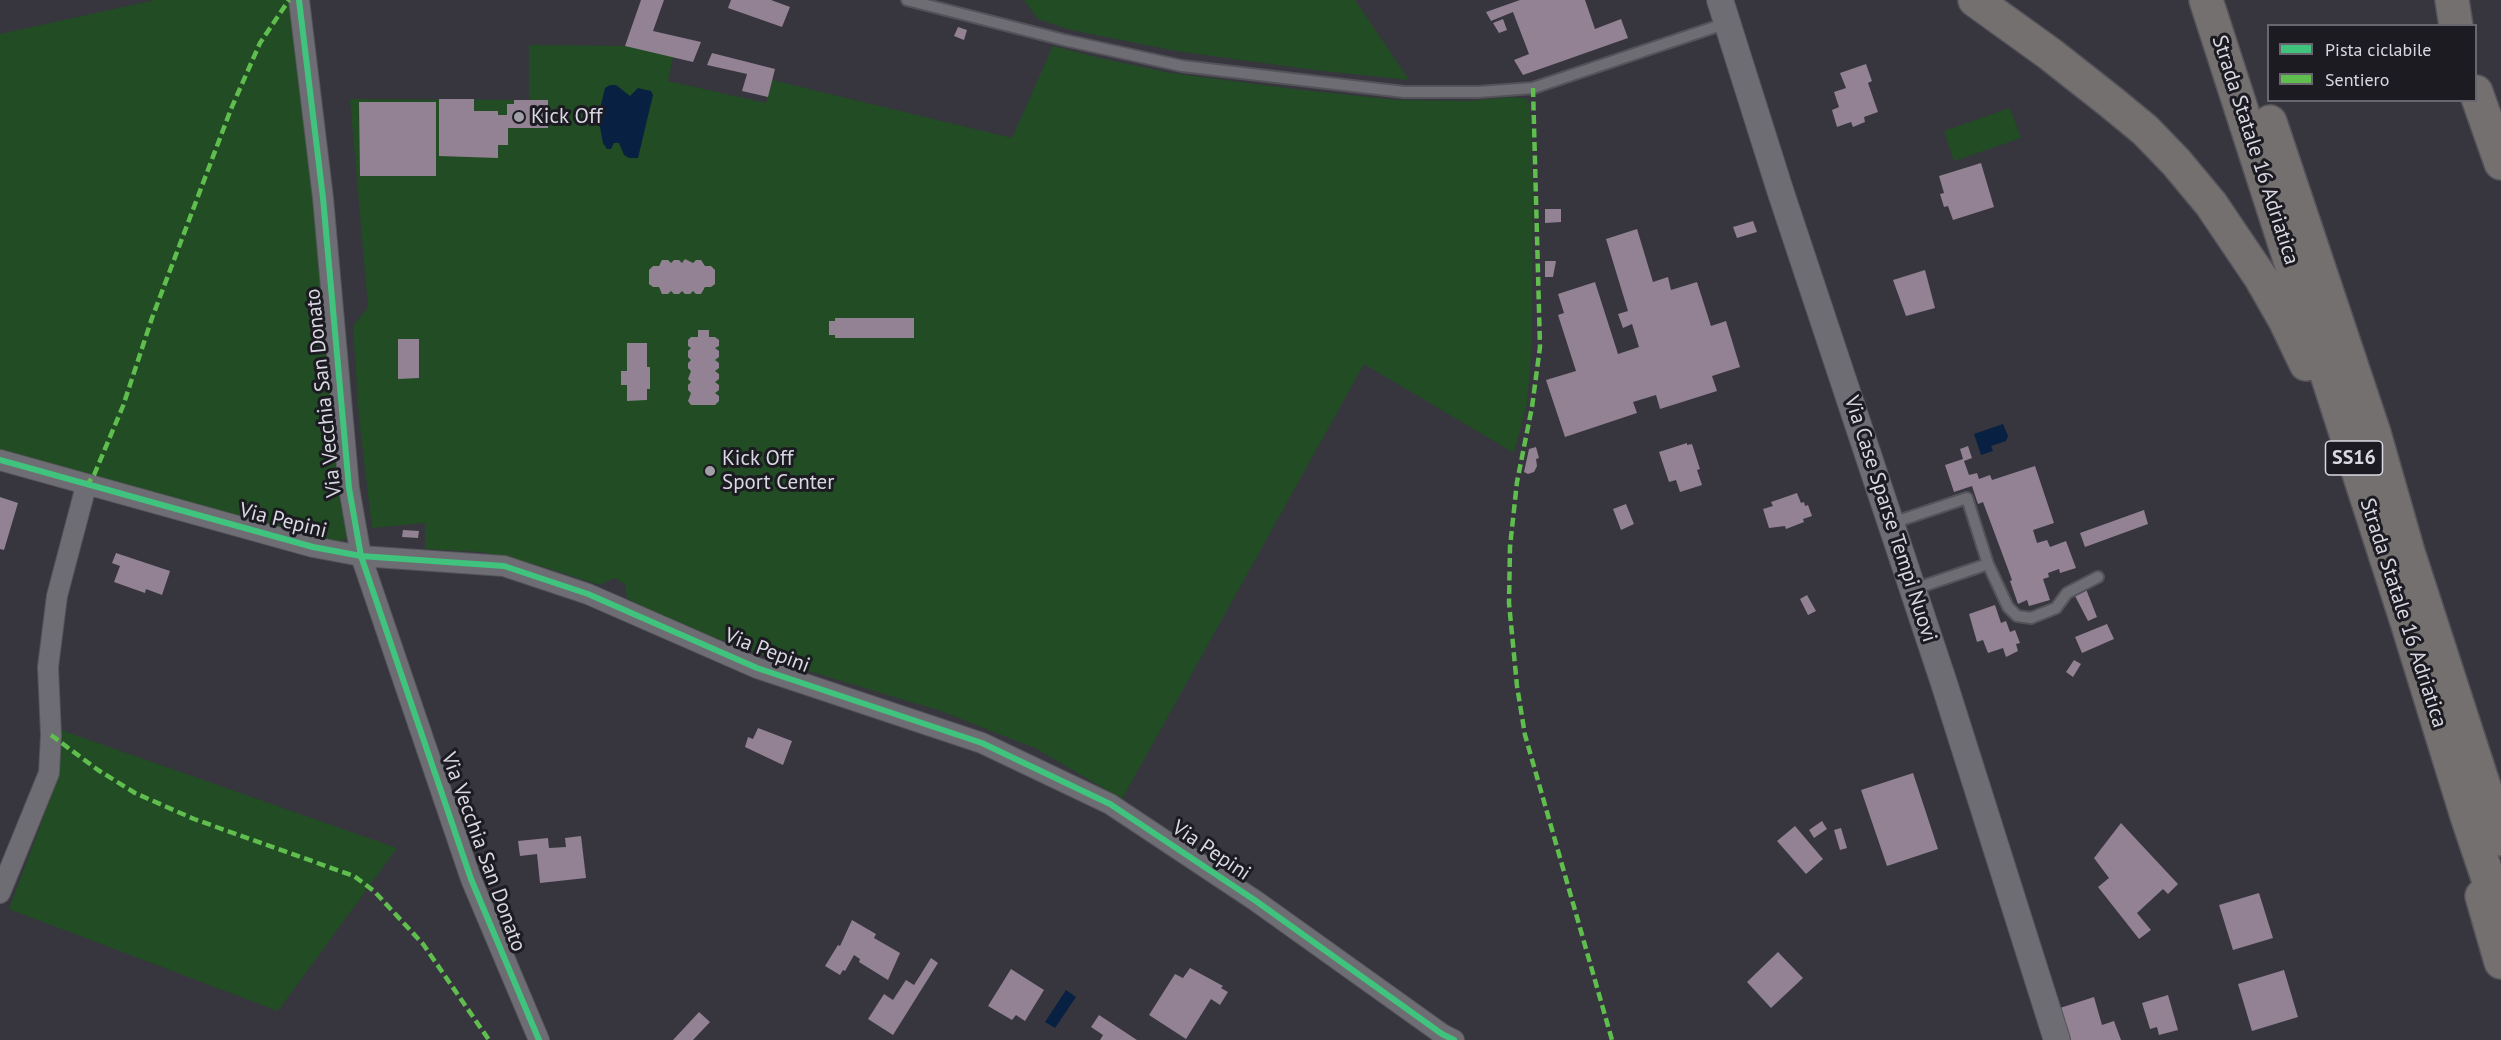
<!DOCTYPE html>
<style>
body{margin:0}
#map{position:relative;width:2501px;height:1040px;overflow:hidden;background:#37363e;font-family:"PT Sans",sans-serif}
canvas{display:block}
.legend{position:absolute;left:2267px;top:24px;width:210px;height:78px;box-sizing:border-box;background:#1c1b22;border:2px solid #68676f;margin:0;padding:8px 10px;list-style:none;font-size:18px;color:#dad9e3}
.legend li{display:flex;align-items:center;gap:12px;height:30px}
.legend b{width:30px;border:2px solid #68676f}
</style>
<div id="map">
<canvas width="2501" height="1040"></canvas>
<ul class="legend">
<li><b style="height:8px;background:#40c37c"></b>Pista ciclabile</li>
<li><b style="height:8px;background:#5fbe4e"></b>Sentiero</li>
</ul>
</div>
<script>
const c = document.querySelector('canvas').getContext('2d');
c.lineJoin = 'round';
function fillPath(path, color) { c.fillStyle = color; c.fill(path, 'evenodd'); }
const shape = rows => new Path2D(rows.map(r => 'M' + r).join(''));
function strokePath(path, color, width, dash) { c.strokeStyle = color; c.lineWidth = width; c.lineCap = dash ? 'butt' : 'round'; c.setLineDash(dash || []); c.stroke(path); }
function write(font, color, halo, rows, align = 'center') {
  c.font = font + ' "PT Sans",sans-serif'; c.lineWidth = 6; c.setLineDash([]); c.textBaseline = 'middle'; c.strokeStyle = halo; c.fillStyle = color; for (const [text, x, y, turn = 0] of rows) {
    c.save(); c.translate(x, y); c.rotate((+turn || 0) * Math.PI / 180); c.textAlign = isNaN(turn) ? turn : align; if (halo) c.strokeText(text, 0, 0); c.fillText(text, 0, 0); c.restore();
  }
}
fillPath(shape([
 [155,0,294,0,350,536,337,543,309,541,0,452,0,34],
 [1024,0,1355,0,1409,80,1314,70,1176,51,1071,30,1038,19],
 [529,45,625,46,673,57,668,81,766,103,772,80,1012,138,1053,46,1100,58,1171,73,1302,90,1398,100,1468,101,1515,97,1527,99,1530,106,1533,186,1532,344,1527,403,1514,453,1364,364,1122,799,1037,749,941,711,792,666,670,621,627,598,625,584,614,578,600,585,541,566,481,552,425,549,425,523,372,528,359,418,353,326,368,307,350,99,529,100],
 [2010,108,2021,138,1954,161,1944,131],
 [58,729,397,848,278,1011,9,909,59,776]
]), '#214c24');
fillPath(shape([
 [610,85,616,85,630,96,638,88,651,91,653,95,638,158,629,158,624,155,619,143,614,143,611,149,607,149,603,143,598,117,605,88],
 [2003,424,2008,436,2006,441,1991,446,1993,451,1981,455,1974,434],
 [1066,990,1076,997,1055,1028,1045,1022]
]), '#082042');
fillPath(shape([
 [641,0,664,0,653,31,701,42,693,62,625,46],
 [731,0,771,0,790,7,782,27,728,8],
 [1520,0,1585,0,1595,29,1621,19,1628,38,1523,75,1514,60,1529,54,1513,12,1491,21,1486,12],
 [1503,19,1507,30,1499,33,1493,23],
 [958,27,967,30,964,40,954,36],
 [712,53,775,69,768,97,742,91,747,74,707,65],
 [1866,64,1872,81,1868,83,1878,112,1864,117,1865,122,1853,127,1851,122,1837,127,1832,110,1839,107,1834,92,1846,88,1840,73],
 [439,99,474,99,474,111,498,111,498,115,507,115,507,104,514,104,514,100,548,100,548,128,508,128,508,145,498,145,498,158,439,156],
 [359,102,436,102,436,176,360,176],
 [1981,163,1994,207,1953,220,1948,206,1944,207,1940,194,1944,193,1939,176],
 [1545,209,1561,209,1561,222,1545,223],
 [1753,221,1757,232,1737,238,1733,227],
 [1637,229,1653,282,1668,277,1671,290,1697,282,1711,326,1726,321,1740,367,1712,376,1717,391,1660,409,1656,395,1633,402,1637,413,1565,437,1546,380,1576,371,1558,315,1564,313,1558,294,1595,282,1618,354,1639,347,1632,324,1623,328,1618,314,1628,311,1606,239],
 [685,259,693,263,696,260,701,260,705,266,711,266,715,270,715,284,711,287,705,287,701,294,696,294,693,291,690,294,685,294,682,291,679,294,674,294,671,291,668,294,662,294,659,287,653,287,649,284,649,270,653,266,659,266,662,260,668,260,671,263,674,260,679,260,682,263],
 [1545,261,1556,261,1553,277,1545,277],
 [1925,270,1935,308,1906,316,1893,280],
 [835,318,914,318,914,338,835,338,835,335,829,335,829,321,835,321],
 [698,330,709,330,709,337,715,337,719,340,719,346,715,348,719,351,719,357,715,360,719,363,719,368,715,371,719,374,719,379,715,382,719,385,719,390,715,393,719,396,719,401,715,405,691,405,688,401,691,393,688,390,688,385,691,382,688,379,691,371,688,368,688,363,691,360,688,357,688,351,691,348,688,346,688,340,691,337,698,337],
 [398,339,419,339,419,378,398,379],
 [627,343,647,343,647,367,650,367,650,389,647,389,647,400,627,401,627,385,621,385,621,371,627,371],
 [1687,443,1687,445,1692,444,1700,469,1697,470,1702,485,1680,492,1676,480,1669,482,1659,452],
 [1968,446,1972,458,1964,461,1969,475,1977,473,1979,479,1990,475,1992,480,2035,466,2054,523,2033,530,2037,543,2047,540,2050,547,2066,541,2076,568,2060,573,2059,569,2048,573,2049,577,2043,579,2050,600,2029,606,2027,600,2018,604,2010,581,2012,580,1983,502,1978,504,1972,486,1954,492,1945,465,1963,459,1960,449],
 [1536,447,1539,458,1536,459,1537,466,1534,472,1528,474,1524,472,1529,449],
 [1797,493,1801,503,1804,502,1805,506,1808,505,1812,516,1803,519,1804,522,1786,529,1785,526,1769,528,1763,509,1773,506,1771,502],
 [0,497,18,503,4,550,0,549],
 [1626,504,1634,524,1621,530,1613,509],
 [2144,510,2148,524,2085,547,2080,533],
 [403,530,419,531,418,538,402,537],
 [116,553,170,571,162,595,146,589,145,593,114,582,120,566,112,563],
 [2086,589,2097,617,2088,621,2074,594],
 [1807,595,1816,611,1808,615,1800,599],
 [1995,605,2001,623,2006,621,2010,632,2015,630,2020,643,2016,644,2018,651,2006,657,2003,648,1988,653,1983,640,1977,642,1969,614],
 [2107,624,2114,639,2082,653,2075,637],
 [2074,660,2081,664,2073,677,2066,672],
 [758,728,792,741,783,765,745,747,748,737,753,739],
 [1913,773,1938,849,1887,866,1861,790],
 [1822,821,1827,829,1814,838,1809,830],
 [2121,823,2178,884,2168,894,2163,889,2137,913,2151,930,2139,939,2098,887,2109,878,2094,858],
 [1795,826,1823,859,1806,874,1777,841],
 [1841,828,1847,848,1840,850,1834,830],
 [581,836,586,878,540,883,537,854,520,856,518,841,548,838,549,848,566,847,565,838],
 [2259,893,2273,938,2233,950,2219,905],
 [852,920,876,934,874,938,900,953,888,980,859,962,860,959,854,955,845,971,843,970,840,975,825,966,838,945,840,946],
 [1778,952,1803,978,1771,1008,1747,982],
 [931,958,938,963,893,1035,868,1019,884,994,893,1000,906,980,914,985],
 [1190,968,1223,986,1221,988,1228,992,1220,1005,1211,999,1186,1039,1149,1015,1175,974,1183,978],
 [1011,969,1044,990,1025,1021,1016,1015,1012,1020,988,1006],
 [2284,970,2298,1017,2252,1031,2238,984],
 [2168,995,2178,1030,2159,1035,2157,1027,2150,1029,2142,1003],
 [2094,997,2102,1025,2114,1021,2121,1040,2071,1040,2060,1008],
 [699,1012,710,1022,693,1040,673,1040],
 [1099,1015,1137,1040,1100,1040,1103,1035,1091,1027]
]), '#928293');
const service = shape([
 [907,0,1064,40,1182,66,1404,92,1478,92,1533,88,1727,23],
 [1892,523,1967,498,1988,564,2008,607,2017,616,2031,618,2056,608,2067,593,2098,577],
 [1914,589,1988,564]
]);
const minor = shape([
 [299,0,323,198,349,488,361,556,471,879,539,1040],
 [0,460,313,547,361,556,504,566,588,594,757,668,982,743,1110,804,1256,901,1442,1034,1454,1040],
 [0,893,49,773,51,735,48,667,57,596,86,486]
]);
const tertiary = shape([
 [1720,0,1781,193,1944,683,2057,1040]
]);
const trunk = shape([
 [1975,0,2050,54,2111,102,2145,130,2176,162,2211,204,2261,278,2285,320,2306,364],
 [2206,0,2407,622,2467,816,2501,917],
 [2452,0,2456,26],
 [2476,92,2501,163],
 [2270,122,2374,433,2408,552,2501,839],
 [2482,896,2501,962]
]);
strokePath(service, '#54535a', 14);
strokePath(minor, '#54535a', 22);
strokePath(tertiary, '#54535a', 28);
strokePath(trunk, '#54535a', 36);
strokePath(service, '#6e6d74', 10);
strokePath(minor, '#6e6d74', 20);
strokePath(tertiary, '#6e6d74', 26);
strokePath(trunk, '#747070', 33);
strokePath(shape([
 [1533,88,1540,347,1532,407,1517,482,1510,547,1509,603,1517,686,1525,735,1612,1040],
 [86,486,94,475,123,406,152,318,231,109,260,43,289,0],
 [51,735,98,770,135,793,194,819,354,876,374,891,423,944,489,1040]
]), '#5fbe4e', 4.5, [9, 4.5]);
strokePath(shape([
 [299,0,323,198,349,488,361,556,471,879,539,1040],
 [0,460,313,547,361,556,504,566,588,594,757,668,982,743,1110,804,1256,901,1442,1034,1454,1040]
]), '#40c37c', 6);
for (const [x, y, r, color] of [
 [519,117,6,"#a1a0a9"],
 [710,471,6,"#a1a0a9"]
]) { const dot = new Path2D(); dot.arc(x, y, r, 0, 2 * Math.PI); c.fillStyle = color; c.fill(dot); strokePath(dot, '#1c1b22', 2); }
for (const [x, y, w] of [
 [2354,458,57]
]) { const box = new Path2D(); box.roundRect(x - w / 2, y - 17, w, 34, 4.5); c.fillStyle = '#1c1b22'; c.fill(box); strokePath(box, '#dad9e3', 1.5); }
write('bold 20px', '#dad9e3', null, [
 ["SS16",2354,458]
]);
write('21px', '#dad9e3', '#1c1b22', [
 ["Kick Off",531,117],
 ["Kick Off",722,459],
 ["Sport Center",722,483]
], 'left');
write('21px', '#dad9e3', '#1c1b22', [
 ["Strada Statale 16 Adriatica",2255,150,72],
 ["Via Vecchia San Donato",324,393,-96],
 ["Via Case Sparse Tempi Nuovi",1890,519,72],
 ["Via Pepini",283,521,14],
 ["Strada Statale 16 Adriatica",2403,613,72],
 ["Via Pepini",767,651,21],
 ["Via Pepini",1211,851,34],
 ["Via Vecchia San Donato",483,852,70]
]);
</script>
